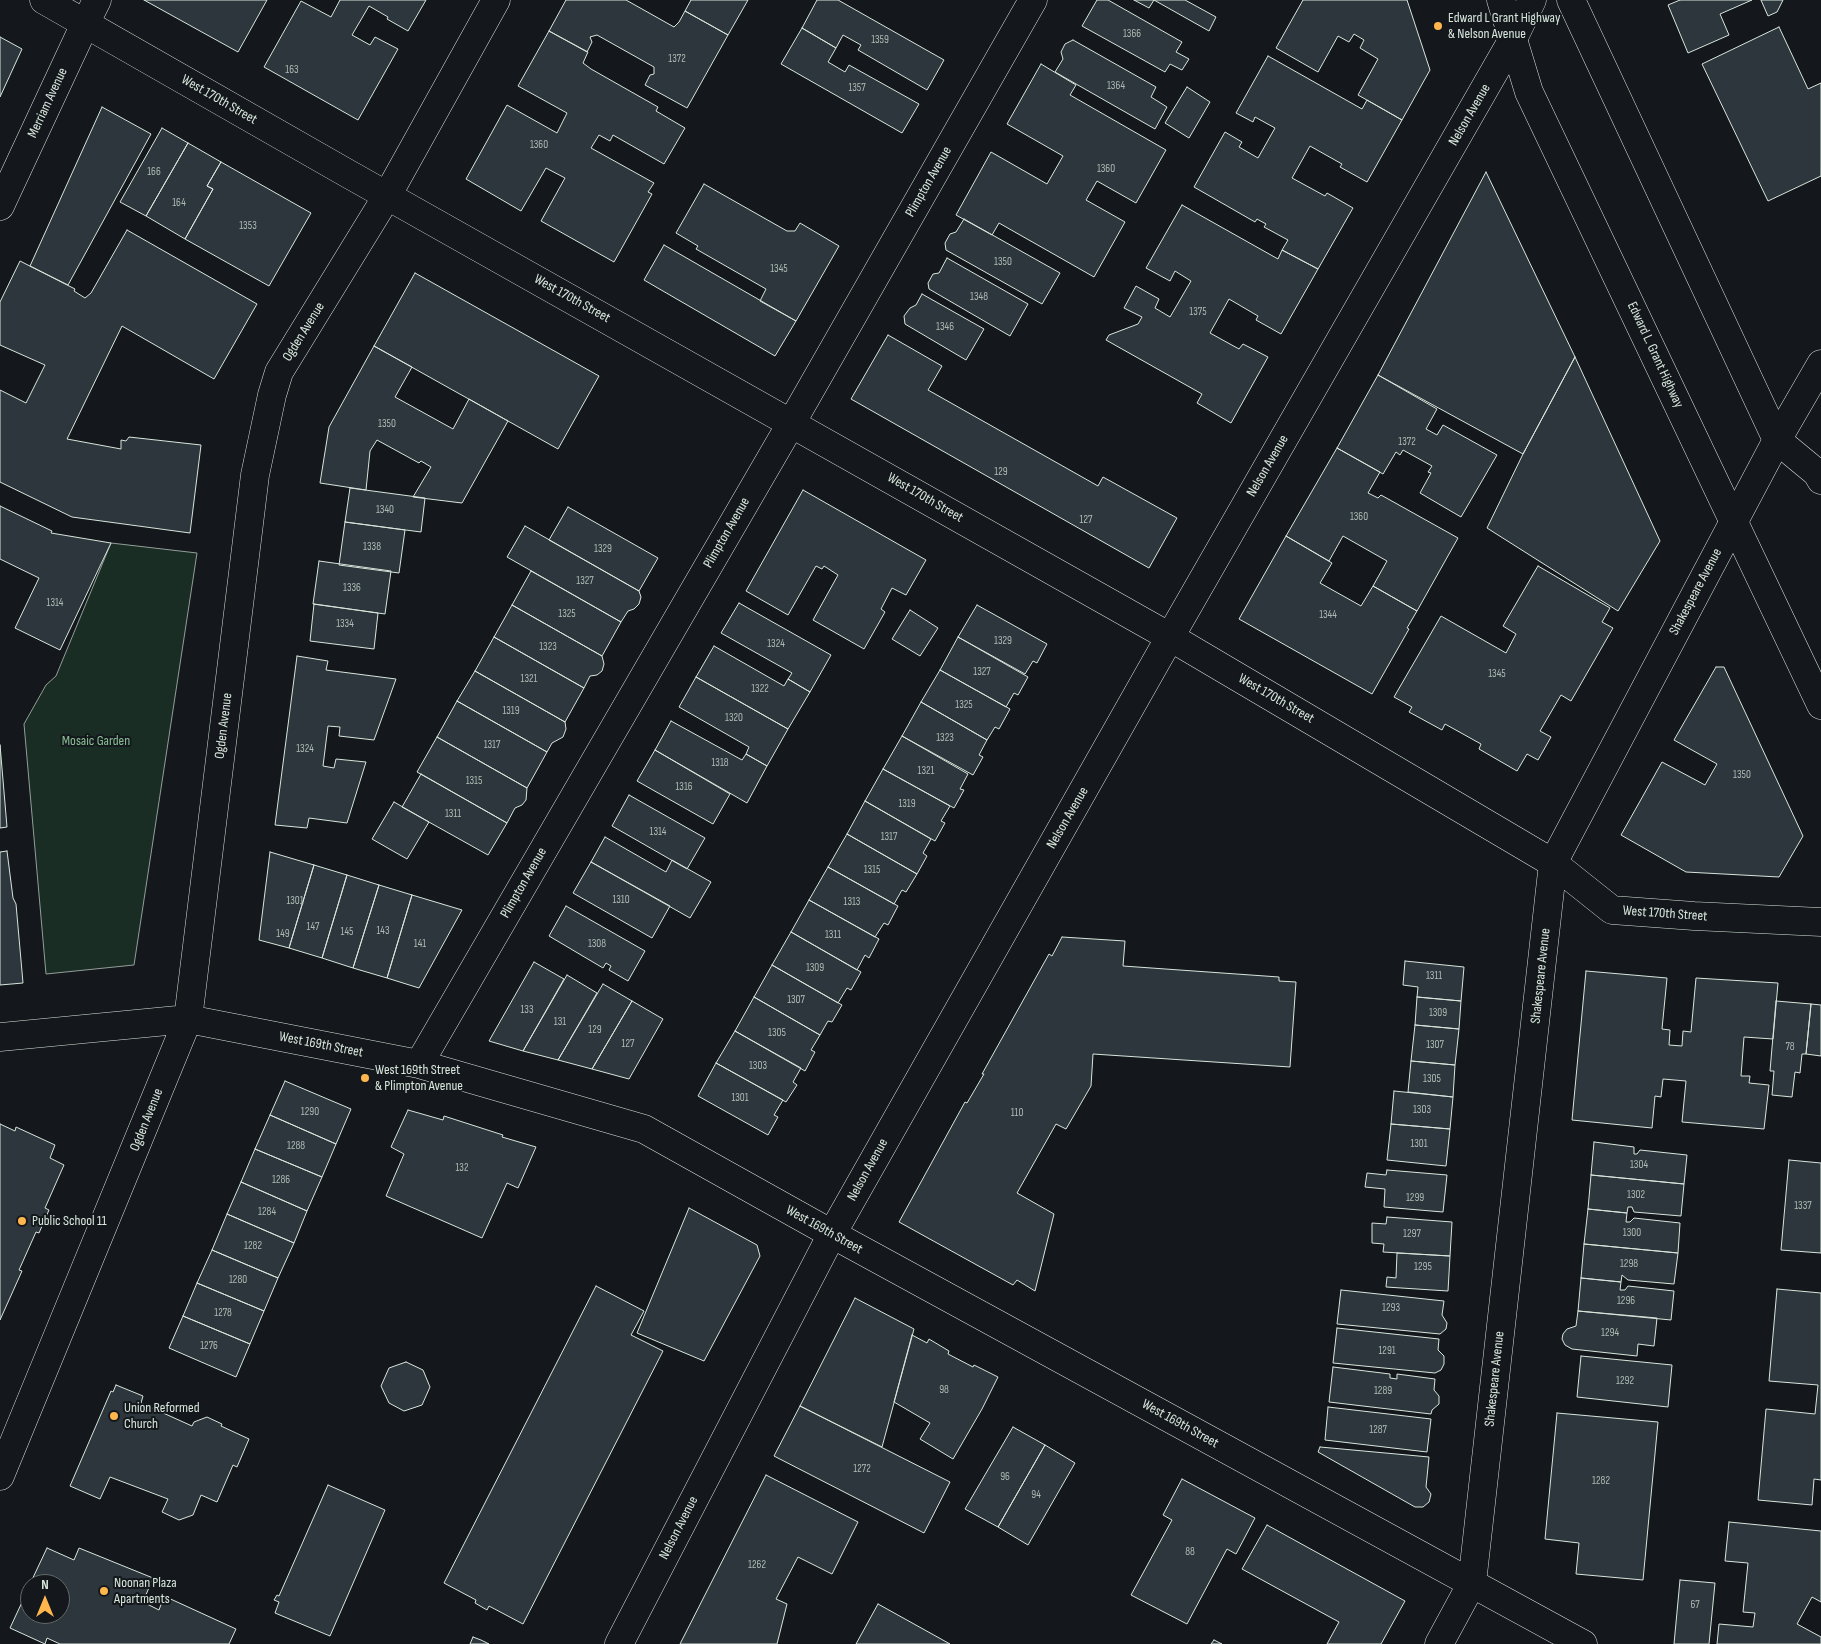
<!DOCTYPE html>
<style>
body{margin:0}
#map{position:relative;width:1821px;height:1644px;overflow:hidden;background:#14181c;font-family:"Sofia Sans Condensed",sans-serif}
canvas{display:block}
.north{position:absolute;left:20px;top:1574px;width:50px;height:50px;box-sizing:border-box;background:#14181c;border:1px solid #626a69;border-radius:50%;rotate:0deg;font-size:14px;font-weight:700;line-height:20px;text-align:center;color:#d8e6dc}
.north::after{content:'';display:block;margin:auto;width:18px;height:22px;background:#ffb74d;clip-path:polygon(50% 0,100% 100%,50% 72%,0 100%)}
</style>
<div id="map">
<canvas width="1821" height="1644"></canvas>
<div class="north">N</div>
</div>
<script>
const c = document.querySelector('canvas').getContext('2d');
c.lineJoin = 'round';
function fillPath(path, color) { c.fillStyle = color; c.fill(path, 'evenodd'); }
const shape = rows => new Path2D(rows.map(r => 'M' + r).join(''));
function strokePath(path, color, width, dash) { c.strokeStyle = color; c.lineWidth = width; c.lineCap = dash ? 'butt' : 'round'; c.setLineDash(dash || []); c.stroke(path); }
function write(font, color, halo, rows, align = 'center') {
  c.font = font + ' "Sofia Sans Condensed",sans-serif'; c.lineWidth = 4; c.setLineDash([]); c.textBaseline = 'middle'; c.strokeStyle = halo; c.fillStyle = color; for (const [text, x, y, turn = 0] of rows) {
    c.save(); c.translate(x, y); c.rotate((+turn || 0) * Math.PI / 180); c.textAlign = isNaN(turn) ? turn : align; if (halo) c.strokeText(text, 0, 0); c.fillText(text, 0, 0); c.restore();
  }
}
const green = shape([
 [111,543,197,553,134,965,46,974,24,724,46,685,56,676,111,543]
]);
fillPath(green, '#1a2d24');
strokePath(green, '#939e99', 1);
const building = shape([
 [144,0,267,0,238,52,144,0],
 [340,0,426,0,408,31,387,19,388,17,369,6,352,35,370,45,375,37,398,49,358,120,264,67,301,1,331,17,340,0],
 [566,0,626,0,674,27,679,22,685,11,728,35,687,108,645,85,650,75,654,74,654,67,597,35,590,37,592,42,587,52,549,31,566,0],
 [691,0,748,0,728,35,685,11,691,0],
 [817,0,838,0,944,60,927,90,858,50,861,45,843,35,836,48,802,28,817,0],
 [1097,0,1108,0,1182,42,1176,52,1189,59,1182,70,1170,64,1165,72,1082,26,1097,0],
 [1134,0,1154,0,1149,8,1134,0],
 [1154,0,1185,0,1216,17,1209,31,1154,0],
 [1303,0,1407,0,1430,70,1402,120,1358,95,1378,59,1360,48,1364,40,1354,34,1349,42,1338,36,1318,72,1276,48,1303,0],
 [1680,0,1752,0,1720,14,1729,35,1688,53,1668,5,1680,0],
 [1761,0,1783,0,1777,12,1768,16,1761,0],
 [1779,27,1808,89,1821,83,1821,176,1768,201,1702,64,1779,27],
 [802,28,836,48,828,62,845,72,849,65,919,104,902,133,781,64,802,28],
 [549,31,588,52,583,63,591,69,658,107,656,111,685,128,664,164,613,135,610,141,599,135,591,148,654,183,648,192,652,194,614,262,541,221,565,178,546,168,521,211,466,179,507,105,557,133,567,113,518,86,549,31],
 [0,37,22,49,0,97,0,37],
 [1073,40,1156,87,1151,97,1167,107,1155,129,1055,72,1063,59,1061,52,1065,44,1073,40],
 [1268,56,1362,109,1367,100,1402,120,1367,182,1340,167,1342,164,1310,146,1292,178,1325,196,1327,193,1353,208,1318,269,1282,250,1288,240,1264,227,1266,224,1257,219,1255,222,1194,187,1225,132,1242,142,1239,147,1258,158,1275,128,1255,117,1253,122,1236,113,1268,56],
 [1041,64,1076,85,1070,95,1166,150,1136,203,1097,181,1086,200,1125,222,1094,277,999,223,992,235,956,215,991,152,1047,184,1063,156,1007,124,1041,64],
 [1187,87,1210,102,1189,138,1165,123,1187,87],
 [102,107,151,134,68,285,30,266,102,107],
 [162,128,188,143,146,216,120,202,162,128],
 [188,143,221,162,207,186,213,189,185,239,146,216,188,143],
 [221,162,311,213,269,286,185,239,213,189,207,186,221,162],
 [1486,172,1575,357,1523,454,1378,375,1486,172],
 [704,184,787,231,795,231,800,223,839,246,796,321,760,301,766,289,696,249,698,246,676,233,704,184],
 [1182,205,1278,259,1282,250,1318,269,1281,334,1256,320,1258,316,1229,299,1210,333,1239,349,1243,344,1268,357,1231,423,1197,403,1202,394,1106,340,1109,335,1138,324,1142,317,1124,308,1136,286,1159,299,1155,308,1170,317,1191,281,1175,271,1170,281,1146,268,1182,205],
 [964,219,1060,273,1042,304,946,250,945,243,950,234,956,232,964,219],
 [127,230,257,304,214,379,122,326,67,439,121,449,121,440,126,441,129,437,201,445,190,533,72,517,0,482,0,390,26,403,45,365,0,345,0,302,20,261,75,289,74,291,85,298,91,293,127,230],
 [664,245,796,321,775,356,644,280,664,245],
 [947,258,1028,304,1010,336,929,289,928,283,933,274,939,273,947,258],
 [415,273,599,376,558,449,374,346,415,273],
 [922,294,984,329,966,360,905,324,904,316,910,308,916,305,922,294],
 [888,335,942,366,928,390,1098,486,1103,477,1177,518,1149,568,851,399,888,335],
 [374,346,412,367,395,397,453,429,469,399,508,421,462,503,413,497,431,467,421,461,419,463,377,440,370,451,366,490,320,483,329,427,374,346],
 [1575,357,1660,541,1618,611,1487,528,1523,454,1575,357],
 [1378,375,1437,409,1426,429,1437,435,1443,425,1497,455,1461,517,1420,493,1431,473,1428,472,1432,466,1403,450,1400,455,1396,452,1383,474,1337,448,1378,375],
 [1337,448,1380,472,1368,493,1378,498,1381,495,1458,538,1417,611,1373,586,1387,561,1343,536,1329,561,1286,536,1337,448],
 [350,488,425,498,421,532,345,522,350,488],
 [803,490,926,560,906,595,892,588,881,609,885,612,864,649,813,620,838,575,824,566,822,569,816,566,788,615,746,591,803,490],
 [0,506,52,531,51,533,111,543,60,650,15,628,39,578,0,559,0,506],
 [568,507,658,558,639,591,549,540,568,507],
 [345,522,405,530,399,573,339,565,345,522],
 [525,526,639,591,641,597,639,604,634,609,628,611,621,622,507,557,525,526],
 [1286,536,1332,563,1320,583,1361,606,1373,586,1417,611,1407,628,1409,629,1372,694,1239,619,1286,536],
 [319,561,391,571,385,614,313,604,319,561],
 [1538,566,1610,608,1602,622,1613,628,1571,701,1561,695,1540,731,1551,737,1538,760,1527,754,1517,771,1479,749,1481,744,1445,724,1442,730,1409,712,1412,707,1394,697,1441,616,1506,653,1516,634,1503,626,1538,566],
 [531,571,621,622,602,656,512,605,531,571],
 [739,603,831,655,810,692,788,679,792,673,721,633,739,603],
 [314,604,378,613,374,649,310,641,314,604],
 [512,605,602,656,604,664,602,671,597,675,590,676,584,688,494,637,512,605],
 [977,605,1047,644,1037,663,1033,661,1025,674,958,637,977,605],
 [910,610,938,628,920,656,892,639,910,610],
 [494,637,584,688,565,722,475,671,494,637],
 [958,637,1028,677,1018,695,1014,693,1006,707,940,670,958,637],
 [714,646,784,686,788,679,810,692,788,729,696,677,714,646],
 [297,656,328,661,326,670,396,679,374,740,339,736,340,727,328,726,323,766,334,768,336,759,366,762,347,823,309,818,307,828,275,825,297,656],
 [1716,667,1724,667,1803,836,1779,877,1686,872,1621,835,1662,762,1705,785,1717,764,1674,740,1716,667],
 [940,670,1010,709,999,729,995,727,987,740,921,702,940,670],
 [475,671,565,722,566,729,563,737,552,743,547,752,457,701,475,671],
 [696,677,788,729,767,766,746,754,749,747,679,707,696,677],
 [457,701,547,752,527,788,437,737,457,701],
 [921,702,987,740,979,755,983,757,973,775,902,736,921,702],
 [671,721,742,760,746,754,767,766,747,803,655,750,671,721],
 [902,736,968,774,960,789,964,790,954,808,883,769,902,736],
 [437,737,527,788,526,800,522,805,515,808,507,823,417,772,437,737],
 [0,745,7,827,0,828,0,745],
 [655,750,730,794,713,824,637,781,655,750],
 [883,769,950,806,941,821,945,823,935,841,865,801,883,769],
 [421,774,507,823,488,855,402,807,421,774],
 [629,795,705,838,687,869,612,826,629,795],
 [865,801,931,839,923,853,927,856,917,874,847,834,865,801],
 [394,802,429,822,407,859,372,839,394,802],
 [847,834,917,874,906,892,902,890,894,904,828,867,847,834],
 [605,837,666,872,672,860,711,882,690,918,591,862,605,837],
 [7,851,13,898,16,904,23,983,0,985,0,852,7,851],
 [270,852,314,865,289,948,259,940,270,852],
 [591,862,670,906,652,938,573,893,591,862],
 [314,865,347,875,322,958,289,948,314,865],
 [828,867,898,906,888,925,884,923,875,937,809,900,828,867],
 [347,875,379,885,353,968,322,958,347,875],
 [379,885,412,895,387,978,353,968,379,885],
 [412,895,462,910,419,988,387,978,412,895],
 [809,900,879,939,869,958,865,955,857,970,791,932,809,900],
 [566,906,645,951,628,981,609,970,611,966,606,963,603,968,549,936,566,906],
 [791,932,861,972,851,990,847,988,838,1003,772,965,791,932],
 [1062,937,1125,941,1123,966,1279,977,1279,981,1296,982,1290,1067,1093,1054,1091,1086,1066,1129,1056,1124,1017,1193,1054,1214,1035,1291,1017,1280,1013,1285,899,1222,965,1102,967,1103,984,1074,982,1074,1049,954,1052,956,1062,937],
 [1405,961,1464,967,1461,1001,1417,997,1418,987,1403,985,1405,961],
 [534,962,564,979,523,1051,489,1041,534,962],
 [772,965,842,1005,832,1022,828,1021,820,1035,754,997,772,965],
 [1586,971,1667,978,1662,1029,1670,1030,1669,1045,1682,1046,1683,1031,1691,1032,1696,978,1778,983,1773,1039,1744,1037,1741,1076,1750,1076,1749,1083,1769,1085,1764,1129,1682,1122,1686,1081,1663,1079,1661,1097,1655,1096,1652,1128,1572,1120,1586,971],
 [567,975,597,993,558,1060,523,1051,567,975],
 [603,984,632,1001,592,1069,558,1060,603,984],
 [754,997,820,1035,811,1050,815,1052,805,1071,735,1031,754,997],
 [1417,997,1461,1001,1459,1029,1415,1025,1417,997],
 [632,1001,663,1019,629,1079,592,1069,632,1001],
 [1776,1001,1811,1004,1806,1054,1802,1054,1800,1073,1795,1072,1792,1097,1772,1095,1774,1071,1770,1071,1776,1001],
 [1811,1004,1821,1005,1821,1056,1806,1054,1811,1004],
 [1415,1025,1459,1029,1455,1065,1411,1061,1415,1025],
 [735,1031,801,1068,793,1082,797,1085,786,1102,716,1063,735,1031],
 [1411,1061,1455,1065,1453,1097,1408,1092,1411,1061],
 [716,1063,783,1100,774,1115,778,1117,768,1135,698,1096,716,1063],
 [285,1081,351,1109,336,1144,270,1115,285,1081],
 [1394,1091,1453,1097,1450,1129,1391,1124,1394,1091],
 [408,1110,443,1120,444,1116,503,1135,502,1137,536,1147,518,1188,507,1183,482,1238,386,1196,404,1154,391,1147,408,1110],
 [270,1115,336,1144,322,1177,255,1149,270,1115],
 [0,1124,15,1131,16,1127,55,1145,50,1158,64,1165,45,1208,49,1210,39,1233,36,1232,19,1270,22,1271,0,1320,0,1124],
 [1391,1124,1450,1129,1446,1166,1387,1160,1391,1124],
 [1594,1142,1634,1147,1634,1154,1637,1154,1640,1150,1687,1155,1684,1184,1591,1175,1594,1142],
 [255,1149,322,1177,307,1211,241,1182,255,1149],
 [1789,1160,1821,1163,1821,1253,1781,1250,1789,1160],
 [1387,1170,1447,1175,1443,1212,1384,1207,1385,1189,1365,1187,1367,1173,1386,1175,1387,1170],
 [1591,1175,1684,1184,1681,1216,1634,1212,1632,1207,1628,1207,1627,1213,1588,1209,1591,1175],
 [241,1182,307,1211,294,1243,227,1214,241,1182],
 [689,1208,757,1245,760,1256,704,1361,637,1333,689,1208],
 [1588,1209,1627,1213,1626,1222,1630,1222,1634,1218,1680,1223,1678,1253,1584,1244,1588,1209],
 [227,1214,294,1243,278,1278,212,1250,227,1214],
 [1387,1217,1452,1222,1450,1256,1383,1252,1384,1244,1372,1243,1372,1223,1386,1224,1387,1217],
 [1584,1244,1678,1253,1674,1284,1628,1280,1622,1275,1621,1282,1581,1278,1584,1244],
 [212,1250,278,1278,264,1311,197,1283,212,1250],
 [1397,1253,1450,1256,1448,1291,1386,1287,1387,1277,1396,1278,1397,1253],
 [1581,1278,1621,1282,1620,1290,1625,1290,1628,1286,1674,1291,1671,1320,1578,1311,1581,1278],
 [197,1283,264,1311,250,1344,183,1316,197,1283],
 [596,1286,644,1311,631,1335,663,1351,523,1624,489,1606,487,1610,475,1603,476,1600,444,1583,596,1286],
 [1777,1289,1821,1293,1821,1480,1814,1479,1812,1505,1758,1500,1766,1409,1815,1414,1818,1385,1769,1381,1777,1289],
 [1341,1290,1444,1301,1442,1315,1447,1323,1446,1329,1440,1334,1337,1324,1341,1290],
 [855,1298,914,1329,882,1447,800,1406,855,1298],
 [1578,1311,1657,1318,1654,1346,1638,1344,1637,1356,1572,1349,1565,1345,1562,1339,1563,1334,1567,1329,1576,1326,1578,1311],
 [183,1316,250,1344,236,1377,169,1348,183,1316],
 [1337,1328,1439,1339,1438,1350,1444,1356,1444,1364,1441,1370,1435,1373,1333,1363,1337,1328],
 [912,1335,927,1343,929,1339,949,1351,948,1354,973,1367,974,1365,998,1377,982,1409,953,1459,920,1439,930,1423,894,1402,912,1335],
 [1581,1356,1672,1365,1668,1407,1577,1397,1581,1356],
 [406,1362,423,1370,430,1387,422,1405,404,1411,389,1403,381,1386,389,1368,406,1362],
 [1333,1367,1390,1374,1390,1378,1397,1379,1397,1374,1435,1379,1434,1390,1439,1396,1439,1404,1432,1410,1431,1414,1329,1402,1333,1367],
 [116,1385,143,1396,141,1403,192,1426,194,1422,207,1417,222,1424,221,1426,249,1439,237,1467,233,1465,217,1502,201,1495,193,1515,179,1520,162,1512,168,1499,110,1477,100,1499,70,1486,111,1391,113,1392,116,1385],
 [800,1406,950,1482,924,1533,774,1456,800,1406],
 [1328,1407,1431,1419,1427,1452,1325,1440,1328,1407],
 [1557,1413,1658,1422,1643,1580,1576,1574,1579,1543,1545,1539,1557,1413],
 [1013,1427,1045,1445,998,1527,965,1509,1013,1427],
 [1045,1445,1075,1463,1028,1545,998,1527,1045,1445],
 [1320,1447,1429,1457,1426,1487,1431,1494,1429,1502,1423,1507,1415,1507,1318,1452,1320,1447],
 [766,1475,858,1522,832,1574,798,1557,776,1599,787,1604,777,1644,680,1644,766,1475],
 [1182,1479,1255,1518,1236,1554,1227,1549,1187,1624,1131,1595,1172,1520,1163,1515,1182,1479],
 [328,1485,385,1510,330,1636,275,1613,279,1602,274,1600,277,1595,279,1596,328,1485],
 [1729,1522,1821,1531,1821,1602,1812,1597,1797,1624,1821,1637,1821,1644,1717,1644,1719,1624,1753,1627,1755,1613,1743,1612,1748,1563,1725,1561,1729,1522],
 [1267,1525,1405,1601,1381,1644,1327,1644,1339,1622,1242,1569,1267,1525],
 [47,1548,74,1560,79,1548,153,1578,143,1602,159,1610,164,1596,236,1629,229,1644,60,1644,47,1638,45,1644,10,1628,30,1585,30,1614,60,1614,60,1584,30,1584,47,1548],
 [1680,1580,1715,1583,1709,1644,1674,1644,1680,1580],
 [878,1604,950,1644,856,1644,878,1604],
 [473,1637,481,1640,489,1644,470,1644,473,1637],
 [1214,1640,1222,1644,1211,1644,1214,1640]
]);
fillPath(building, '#2c363c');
strokePath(building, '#d8e6dc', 1);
const minor = shape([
 [44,0,345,172,1170,637,1553,863,1612,910,1694,916,1821,922],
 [0,206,85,24,97,0],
 [0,1037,188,1019,419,1064,644,1129,832,1234,1583,1644],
 [419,1064,792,422,1033,0],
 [0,1476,188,1019,255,475,272,395,279,372,387,196,496,0],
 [619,1644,832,1234,1170,637,1513,39,1532,0],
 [1439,1644,1472,1583,1553,863,1777,440,1821,364]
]);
const major = shape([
 [1501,0,1529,92,1821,705],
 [1571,0,1777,440,1817,473,1821,480]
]);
strokePath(minor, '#d8e6dc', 29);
strokePath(major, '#d8e6dc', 29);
strokePath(minor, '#14181c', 28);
strokePath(major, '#14181c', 28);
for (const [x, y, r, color] of [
 [1438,26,5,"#ffb74d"],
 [365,1078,5,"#ffb74d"],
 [22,1221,5,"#ffb74d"],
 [114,1416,5,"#ffb74d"],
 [104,1591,5,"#ffb74d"]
]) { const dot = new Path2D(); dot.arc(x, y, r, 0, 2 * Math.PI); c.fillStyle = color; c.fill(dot); strokePath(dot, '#14181c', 2); }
write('11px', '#adbab4', null, [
 ["1366",1132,34],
 ["1359",880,40],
 ["1372",677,59],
 ["163",292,70],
 ["1364",1116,86],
 ["1357",857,88],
 ["1360",539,145],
 ["1360",1106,169],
 ["166",154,172],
 ["164",179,203],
 ["1353",248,226],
 ["1350",1003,262],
 ["1345",779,269],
 ["1348",979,297],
 ["1375",1198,312],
 ["1346",945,327],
 ["1350",387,424],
 ["1372",1407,442],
 ["129",1001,472],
 ["1340",385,510],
 ["1360",1359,517],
 ["127",1086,520],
 ["1338",372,547],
 ["1329",603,549],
 ["1327",585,581],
 ["1336",352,588],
 ["1314",55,603],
 ["1325",567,614],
 ["1344",1328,615],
 ["1334",345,624],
 ["1329",1003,641],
 ["1324",776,644],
 ["1323",548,647],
 ["1327",982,672],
 ["1345",1497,674],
 ["1321",529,679],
 ["1322",760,689],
 ["1325",964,705],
 ["1319",511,711],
 ["1320",734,718],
 ["1323",945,738],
 ["1317",492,745],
 ["1324",305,749],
 ["1318",720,763],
 ["1321",926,771],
 ["1350",1742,775],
 ["1315",474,781],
 ["1316",684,787],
 ["1319",907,804],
 ["1311",453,814],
 ["1314",658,832],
 ["1317",889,837],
 ["1315",872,870],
 ["1310",621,900],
 ["1301",295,901],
 ["1313",852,902],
 ["147",313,927],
 ["143",383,931],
 ["145",347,932],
 ["149",283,934],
 ["1311",833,935],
 ["141",420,944],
 ["1308",597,944],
 ["1309",815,968],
 ["1311",1434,976],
 ["1307",796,1000],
 ["133",527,1010],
 ["1309",1438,1013],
 ["131",560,1022],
 ["129",595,1030],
 ["1305",777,1033],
 ["127",628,1044],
 ["1307",1435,1045],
 ["78",1790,1047],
 ["1303",758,1066],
 ["1305",1432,1079],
 ["1301",740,1098],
 ["1303",1422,1110],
 ["1290",310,1112],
 ["110",1017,1113],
 ["1301",1419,1144],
 ["1288",296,1146],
 ["1304",1639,1165],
 ["132",462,1168],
 ["1286",281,1180],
 ["1302",1636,1195],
 ["1299",1415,1198],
 ["1337",1803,1206],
 ["1284",267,1212],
 ["1300",1632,1233],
 ["1297",1412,1234],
 ["1282",253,1246],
 ["1298",1629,1264],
 ["1295",1423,1267],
 ["1280",238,1280],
 ["1296",1626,1301],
 ["1293",1391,1308],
 ["1278",223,1313],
 ["1294",1610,1333],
 ["1276",209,1346],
 ["1291",1387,1351],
 ["1292",1625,1381],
 ["98",944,1390],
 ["1289",1383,1391],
 ["1287",1378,1430],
 ["1272",862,1469],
 ["96",1005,1477],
 ["1282",1601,1481],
 ["94",1036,1495],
 ["88",1190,1552],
 ["1262",757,1565],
 ["67",1695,1605]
]);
write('14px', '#d8e6dc', '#14181c', [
 ["Edward L Grant Highway",1448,18],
 ["& Nelson Avenue",1448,34],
 ["West 169th Street",375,1070],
 ["& Plimpton Avenue",375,1086],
 ["Public School 11",32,1221],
 ["Union Reformed",124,1408],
 ["Church",124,1424],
 ["Noonan Plaza",114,1583],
 ["Apartments",114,1599]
], 'left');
write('14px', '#d8e6dc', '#14181c', [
 ["West 170th Street",219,100,30],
 ["Merriam Avenue",48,103,-65],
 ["Nelson Avenue",1470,115,-60],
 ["Plimpton Avenue",929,182,-60],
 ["West 170th Street",572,299,29],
 ["Ogden Avenue",304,332,-58],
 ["Edward L. Grant Highway",1655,355,65],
 ["Nelson Avenue",1268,466,-60],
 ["West 170th Street",925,498,30],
 ["Plimpton Avenue",727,533,-60],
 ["Shakespeare Avenue",1696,592,-62],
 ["West 170th Street",1276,699,30],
 ["Ogden Avenue",224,726,-83],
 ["Nelson Avenue",1068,818,-60],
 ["Plimpton Avenue",524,883,-60],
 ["West 170th Street",1665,914,4],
 ["Shakespeare Avenue",1541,976,-84],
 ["West 169th Street",321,1045,11],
 ["Ogden Avenue",147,1120,-68],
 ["Nelson Avenue",868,1170,-61],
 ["West 169th Street",824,1230,29],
 ["Shakespeare Avenue",1495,1379,-84],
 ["West 169th Street",1180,1424,29],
 ["Nelson Avenue",679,1528,-63]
]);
write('14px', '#8ac095', '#14181c', [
 ["Mosaic Garden",96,741]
]);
</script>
